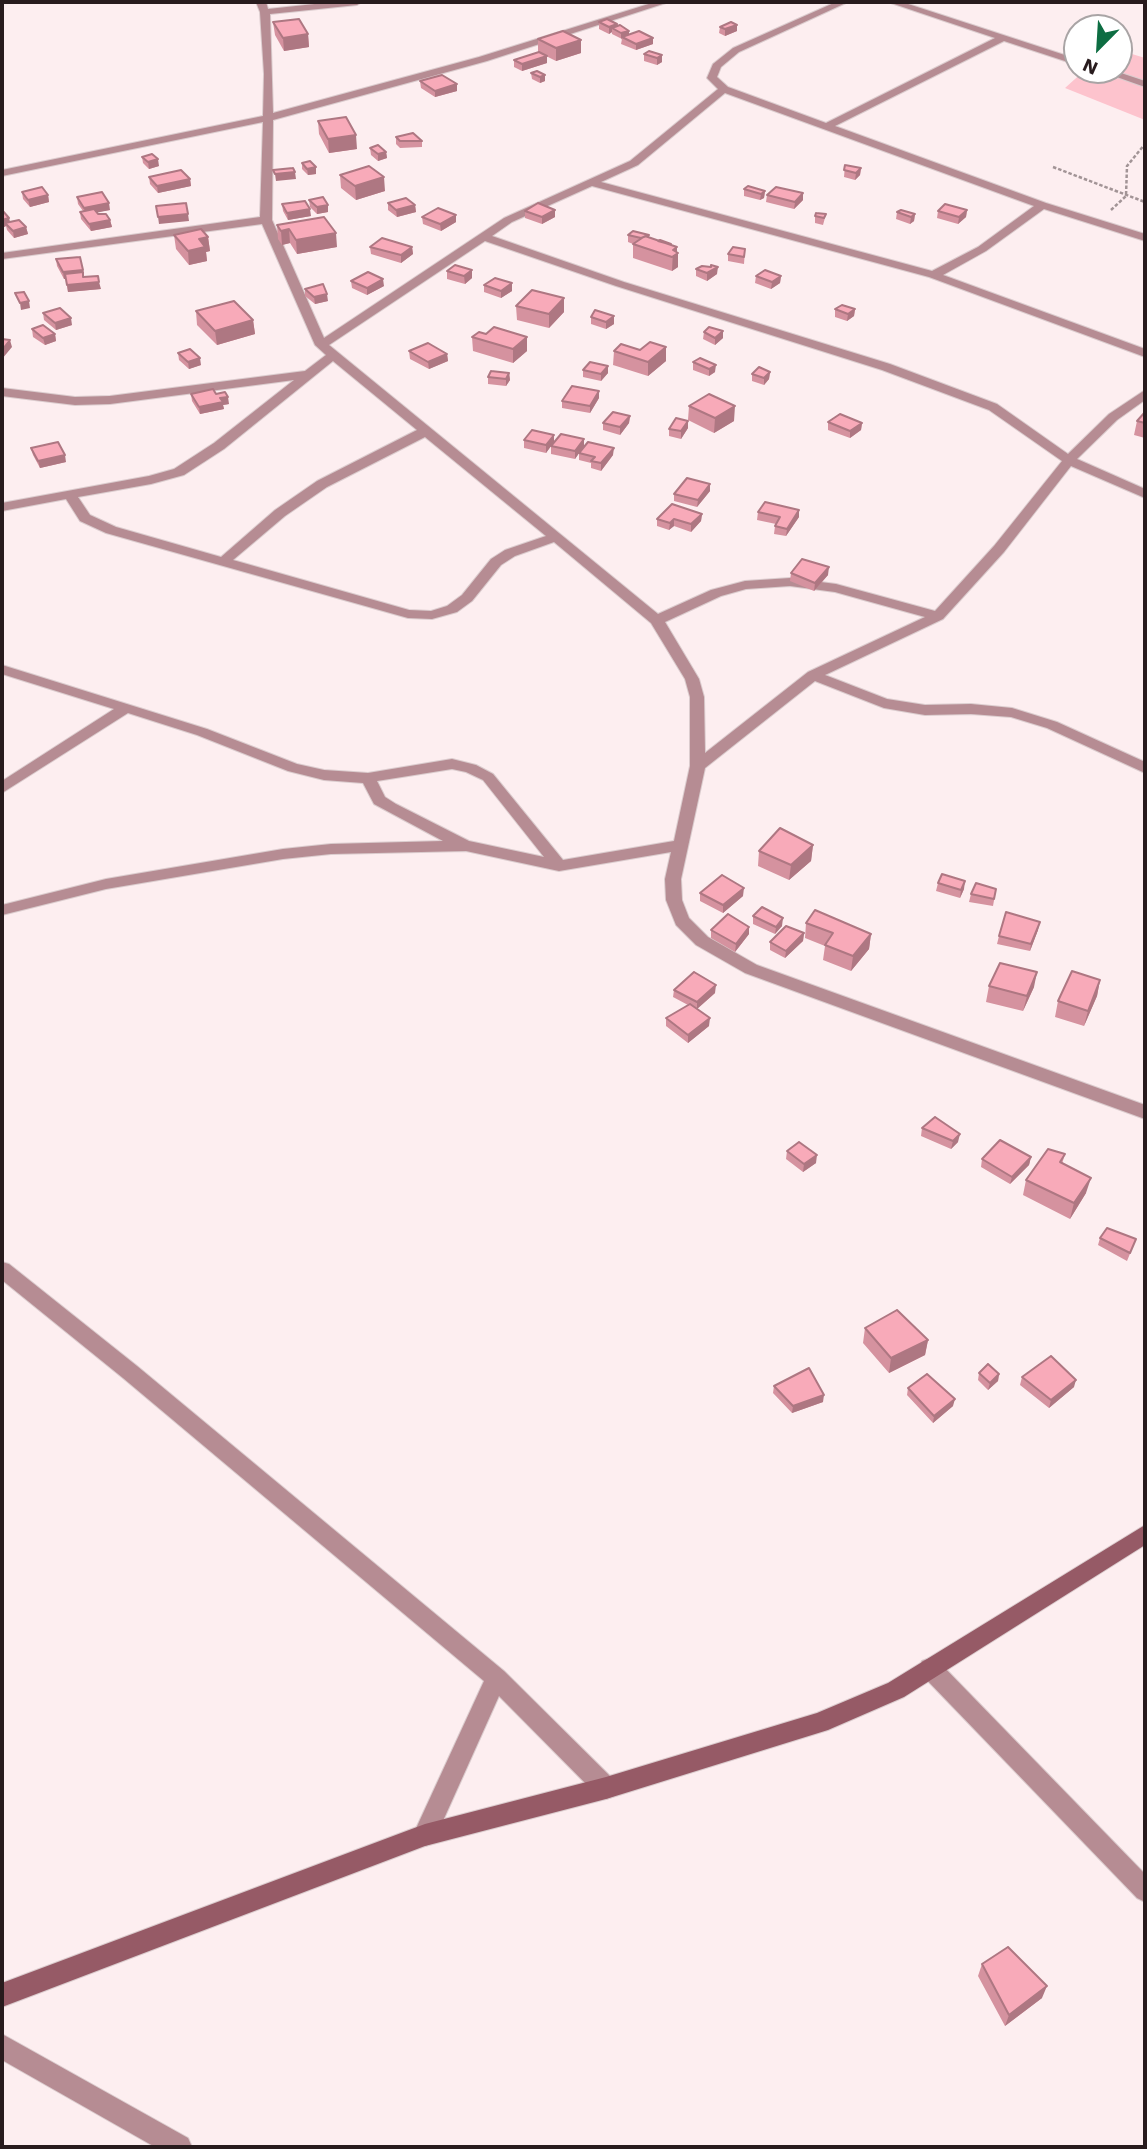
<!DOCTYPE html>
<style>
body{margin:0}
#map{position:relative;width:1147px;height:2149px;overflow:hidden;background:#fdeef0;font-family:"Work Sans",sans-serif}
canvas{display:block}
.frame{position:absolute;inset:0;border:4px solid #281b1d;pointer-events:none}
.north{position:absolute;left:1063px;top:14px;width:70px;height:70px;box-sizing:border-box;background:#fff;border:2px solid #a9a4a5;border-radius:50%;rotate:204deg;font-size:19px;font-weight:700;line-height:28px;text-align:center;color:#281b1d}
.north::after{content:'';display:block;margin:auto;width:24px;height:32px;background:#0d6d42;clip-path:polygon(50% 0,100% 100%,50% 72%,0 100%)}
</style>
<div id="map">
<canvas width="1147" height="2149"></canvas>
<div class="frame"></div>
<div class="north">N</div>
</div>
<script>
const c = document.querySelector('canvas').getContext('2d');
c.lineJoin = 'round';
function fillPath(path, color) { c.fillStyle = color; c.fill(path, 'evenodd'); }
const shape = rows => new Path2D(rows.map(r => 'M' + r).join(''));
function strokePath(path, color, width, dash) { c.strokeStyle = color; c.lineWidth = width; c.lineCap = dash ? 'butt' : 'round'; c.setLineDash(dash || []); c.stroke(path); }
fillPath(shape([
 [1119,50,1145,58,1145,120,1065,88,1085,70,1119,70]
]), '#fdc3cd');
const street = shape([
 [256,2,266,2,268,9,333,2,362,2,357,5,270,14,273,113,479,57,655,2,669,2,487,61,273,120,272,220,324,338,504,218,630,161,718,89,707,78,713,64,733,48,836,2,848,2,739,52,721,67,717,77,728,87,826,123,995,38,888,2,902,2,1077,59,1077,65,1004,41,835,126,1046,203,1145,234,1145,241,1044,209,986,251,943,275,1145,349,1145,357,929,277,592,186,512,222,492,236,624,282,890,364,997,404,1068,454,1109,414,1145,390,1145,400,1117,420,1077,459,1145,489,1145,498,1071,466,1004,552,943,619,825,675,887,699,925,705,971,704,1012,708,1057,722,1145,762,1145,773,1047,728,1011,717,971,714,925,715,884,708,815,681,705,768,681,879,682,900,689,918,708,937,757,965,1145,1105,1145,1119,745,973,696,945,676,925,666,900,665,879,671,852,559,871,466,851,331,854,283,859,106,889,2,915,2,905,106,879,283,849,331,844,443,841,374,804,363,783,324,780,288,771,197,735,128,713,2,793,2,781,114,709,2,674,2,665,207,729,297,764,324,770,368,773,452,759,476,765,493,774,563,860,674,841,690,766,690,697,685,679,651,623,554,542,515,556,501,565,472,601,457,612,432,619,408,618,106,533,80,521,66,499,2,511,2,503,149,476,174,469,214,443,294,380,110,404,75,405,2,396,2,388,75,397,110,396,305,371,326,355,315,345,262,224,2,259,2,253,260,217,263,122,2,176,2,170,263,116,264,74,260,12,256,2],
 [725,93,1034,206,978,247,932,271,601,182,638,165,725,93],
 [485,241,616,286,882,370,989,410,1062,461,994,546,935,611,836,584,790,578,745,581,711,590,658,614,329,345,485,241],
 [333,361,417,430,317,481,275,510,221,557,116,527,90,515,78,497,151,484,184,475,224,449,333,361],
 [425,437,546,536,505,550,491,559,462,595,447,606,431,611,409,610,233,560,285,516,327,487,425,437],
 [790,586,835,592,925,617,808,672,705,753,704,697,699,679,665,622,721,596,746,589,790,586],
 [452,769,466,772,483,780,544,857,469,841,396,804,385,797,377,781,452,769],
 [1097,70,1112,70,1145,81,1145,87,1097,70],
 [2,1262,9,1264,137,1366,504,1671,614,1780,617,1788,614,1796,606,1799,598,1796,499,1696,433,1843,425,1846,417,1843,413,1835,484,1681,123,1378,2,1280,2,1262],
 [930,1658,938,1661,1145,1874,1145,1902,1137,1898,922,1675,919,1668,922,1661,930,1658],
 [2,2034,188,2138,192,2147,155,2147,2,2060,2,2034]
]);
const secondary = shape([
 [1145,1525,1145,1545,904,1697,828,1730,606,1799,425,1846,2,2007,2,1983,425,1824,606,1777,817,1713,888,1683,1145,1525]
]);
strokePath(street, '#dbccce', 2);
strokePath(secondary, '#dbccce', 2);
strokePath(shape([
 [1053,167,1145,202],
 [1111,210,1126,196,1127,166,1145,144]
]), '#a29496', 2.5, [3.5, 2]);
fillPath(street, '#b68c93');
fillPath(secondary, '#965a66');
fillPath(shape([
 [273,22,308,34,309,47,284,51,275,35],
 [599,22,617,26,629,31,629,35,653,44,636,50,621,44,622,39,612,34,612,32,609,34,599,29],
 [720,27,737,31,725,36,719,33],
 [538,39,581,40,581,53,556,61,538,52],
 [649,51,662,62,657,65,644,61,644,54],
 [514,60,547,63,522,71,514,67],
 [531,73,545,75,545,81,540,83,532,79],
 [420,81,457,84,457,91,435,97,421,88],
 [318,121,357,149,329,153,319,134],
 [396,137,422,141,422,147,400,148,396,144],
 [370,148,386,152,387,158,378,161,371,155],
 [142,157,159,166,149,169,143,163],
 [302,163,316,174,308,175,302,169],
 [845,165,861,168,860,175,855,180,844,177],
 [340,175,385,191,356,200,341,188],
 [149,177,190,179,191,186,158,193,150,184],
 [744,189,765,191,764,198,760,200,744,196],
 [22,192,48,195,49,202,30,207,23,199],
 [767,195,803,200,794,209,766,202],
 [77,197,110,210,97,212,110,220,112,227,91,231,81,219,80,212,83,211,78,204],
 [309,200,328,205,328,212,317,214,310,207],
 [388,203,415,205,416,212,397,217,388,210],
 [282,204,311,216,288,220,283,211],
 [555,210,555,217,542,224,525,218,525,211],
 [967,210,966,217,958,224,937,218,938,211],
 [2,211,10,222,26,227,28,234,14,238,7,230,6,226,2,228],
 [897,212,915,214,914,221,910,224,896,219],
 [826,214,823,225,815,223,815,216],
 [422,217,456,222,441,231,423,224],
 [277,225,337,247,297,254,290,243,282,245,278,239],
 [174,235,208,237,210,251,206,252,207,261,189,265,176,249],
 [628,235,649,237,671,245,678,253,678,267,672,271,633,258,633,244,628,242],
 [370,247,412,247,413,254,401,263,371,254],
 [745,249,744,264,728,261,728,254],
 [56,259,83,270,84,277,101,289,68,292,66,279,64,279,57,266],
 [711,267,717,274,707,281,696,276,696,269],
 [472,270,472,278,465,284,447,279,447,271],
 [756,276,781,276,780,283,771,289,755,283],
 [351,281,384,286,367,295,352,288],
 [512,283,512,291,501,298,484,292,484,285],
 [305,289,328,301,315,304,305,296],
 [564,298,564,312,549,328,517,320,516,306],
 [835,309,855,309,854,316,847,321,835,317],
 [196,311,253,320,255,334,217,345,197,325],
 [43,313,72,325,56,330,44,320],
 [591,317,614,324,606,329,591,324],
 [32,329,55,334,56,341,45,345,33,337],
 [704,332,723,338,715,345,703,339],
 [486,334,527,337,527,351,513,363,473,351,472,337],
 [409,351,447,354,448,361,429,369,410,359],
 [614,351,666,361,648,376,613,365],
 [178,353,201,365,189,369,179,360],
 [693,362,715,372,709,376,693,370],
 [583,370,608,373,601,381,583,377],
 [770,372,769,379,764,385,752,381,752,374],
 [509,373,510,380,506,386,488,384,488,377],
 [191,394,216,394,229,404,223,405,224,409,200,414,192,401],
 [599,398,590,413,562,408,562,401],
 [689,406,734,421,714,433,688,420],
 [1145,412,1145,438,1134,435,1137,421],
 [630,416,629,423,620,435,603,430,603,423],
 [688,421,688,428,681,439,669,436,669,429],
 [828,422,862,423,861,430,850,438,828,430],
 [554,435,554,442,546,453,524,448,524,440],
 [584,439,584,446,613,455,601,471,591,468,591,463,579,460,579,453,575,459,551,454,551,446],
 [31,448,66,462,40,468,33,455],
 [710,491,697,507,674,501,674,494],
 [758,512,799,517,786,536,774,534,775,526,776,524,757,520],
 [702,514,701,521,691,532,674,526,669,530,657,526,657,519],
 [791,573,828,575,814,591,790,581],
 [813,845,811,861,789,880,758,866,759,851],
 [938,883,964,889,960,898,936,891],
 [996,889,993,906,969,902,971,894],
 [700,893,743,896,723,913,700,901],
 [753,916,782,926,775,934,753,924],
 [806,923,871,934,869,949,851,971,823,960,825,946,805,938],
 [711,930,749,934,735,952,711,938],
 [1038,930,1030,951,997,944,999,936],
 [804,933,803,941,785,958,770,950,770,942],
 [1100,980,1097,996,1084,1026,1055,1017,1058,1001],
 [989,986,1034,987,1023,1011,986,1002],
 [674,990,715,993,697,1009,709,1026,688,1043,666,1026,666,1018,688,1005,673,997],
 [922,1128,958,1142,951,1149,921,1136],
 [787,1151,816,1163,803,1172,786,1159],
 [1065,1154,1062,1164,1086,1193,1070,1219,1023,1195,1026,1180],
 [1031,1157,1029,1165,1010,1184,981,1167,982,1159],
 [1100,1238,1136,1239,1127,1261,1098,1245],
 [865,1328,928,1340,925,1355,889,1373,863,1343],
 [979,1373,999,1374,998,1381,988,1390,978,1380],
 [1022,1377,1074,1387,1049,1408,1020,1385],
 [774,1386,823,1402,792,1413,773,1393],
 [908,1388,953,1406,933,1423,907,1395],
 [982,1964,1042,1998,1005,2026,978,1976]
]), '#d5929f');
fillPath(shape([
 [617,24,617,31,612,28,612,32,609,34,609,27],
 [737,25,737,31,725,36,725,29],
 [629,31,629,37,622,37,621,40,621,33],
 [308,34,309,47,284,51,283,38],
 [653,38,653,44,636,50,636,44],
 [581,40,581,53,556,61,556,48],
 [662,55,662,62,657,65,657,58],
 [547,56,547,63,522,71,522,64],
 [545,75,545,81,540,83,540,77],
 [457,84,457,91,435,97,435,91],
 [356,135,357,149,329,153,328,139],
 [386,152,387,158,378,161,378,154],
 [158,159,159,166,149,169,148,162],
 [316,167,316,174,308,175,307,169],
 [861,168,860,175,855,180,856,173],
 [295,172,296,179,276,181,275,174],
 [384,177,385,191,356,200,355,186],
 [190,179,191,186,158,193,157,186],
 [765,191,764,198,760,200,761,194],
 [803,193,803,200,794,209,795,202],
 [48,195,49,202,30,207,28,200],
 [109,203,110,210,85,215,84,208],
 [328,205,328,212,317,214,317,207],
 [415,205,416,212,397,217,396,210],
 [310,209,311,216,288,220,287,213],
 [555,210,555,217,542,224,542,217],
 [967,210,966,217,958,224,959,217],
 [188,214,189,221,159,224,158,217],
 [915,214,914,221,910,224,911,217],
 [456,215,456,222,441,231,440,224],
 [9,218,11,225,5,223,6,226,2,228,2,220],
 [110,220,112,227,91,231,89,224],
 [26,227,28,234,14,238,13,231],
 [289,229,290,243,282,245,281,231],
 [336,233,337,247,297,254,296,240],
 [208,237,210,251,206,252,207,261,189,265,188,251,199,239],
 [412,247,413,254,401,263,401,255],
 [677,247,677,254,678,253,678,267,672,271,673,250],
 [718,267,717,274,707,281,707,273],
 [83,270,84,277,64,279,63,272],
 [472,270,472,278,465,284,464,276],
 [781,276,780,283,771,289,772,282],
 [383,279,384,286,367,295,367,288],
 [99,282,101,289,68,292,67,285],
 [512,283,512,291,501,298,501,291],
 [327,294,328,301,315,304,314,297],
 [564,298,564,312,549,328,549,314],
 [29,301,30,308,21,310,20,303],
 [855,309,854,316,847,321,848,314],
 [614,316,614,324,606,329,606,322],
 [71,318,72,325,56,330,55,323],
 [253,320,255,334,217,345,215,331],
 [723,331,723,338,715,345,715,338],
 [55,334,56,341,45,345,43,338],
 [527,337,527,351,513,363,513,349],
 [10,340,12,347,2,359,2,350],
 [666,347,666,361,648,376,648,362],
 [447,354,448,361,429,369,428,362],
 [200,358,201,365,189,369,188,362],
 [716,365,715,372,709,376,709,369],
 [608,366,608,373,601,381,601,374],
 [770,372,769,379,764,385,764,378],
 [509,373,510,380,506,386,506,379],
 [599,391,599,398,590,413,590,406],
 [228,397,229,404,223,405,224,409,200,414,199,407,220,398],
 [735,406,734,421,714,433,715,418],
 [630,416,629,423,620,435,620,427],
 [688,421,688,428,681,439,681,431],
 [862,423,861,430,850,438,850,431],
 [554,435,554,442,546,453,546,445],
 [584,439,584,446,575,459,575,451],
 [614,448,613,455,601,471,601,463],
 [65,455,66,462,40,468,38,461],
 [710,484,710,491,697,507,698,500],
 [799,510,799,517,786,536,787,529],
 [702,514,701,521,691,532,691,524],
 [674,519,674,526,669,530,670,523],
 [829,567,828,575,814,591,815,583],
 [813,845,811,861,789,880,791,865],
 [965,881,964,889,960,898,961,890],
 [744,888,743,896,723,913,723,905],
 [783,918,782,926,775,934,776,927],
 [1040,922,1038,930,1030,951,1031,944],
 [749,927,749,934,735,952,736,944],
 [804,933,803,941,785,958,786,951],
 [871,934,869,949,851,971,853,956],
 [1037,972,1034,987,1023,1011,1027,996],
 [1100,980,1097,996,1084,1026,1088,1011],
 [716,985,715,993,697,1009,697,1002],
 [710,1018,709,1026,688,1043,688,1035],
 [960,1134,958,1142,951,1149,953,1141],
 [817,1155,816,1163,803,1172,804,1164],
 [1031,1157,1029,1165,1010,1184,1012,1177],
 [1091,1178,1086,1193,1070,1219,1074,1203],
 [928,1340,925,1355,889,1373,891,1358],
 [999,1374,998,1381,988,1390,990,1383],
 [1076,1380,1074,1387,1049,1408,1051,1400],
 [824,1395,823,1402,792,1413,793,1406],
 [955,1399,953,1406,933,1423,934,1416],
 [1047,1986,1042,1998,1005,2026,1009,2015]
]), '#ae7782');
const building = shape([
 [299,19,308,34,283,38,273,22,299,19],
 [607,19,617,24,609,27,599,22,607,19],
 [731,22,737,25,725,29,720,27,731,22],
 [620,25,629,31,621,33,612,28,620,25],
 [563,31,581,40,556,48,538,39,563,31],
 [639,31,653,38,636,44,622,37,639,31],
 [649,51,662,55,657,58,644,54,649,51],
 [539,52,547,56,522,64,514,60,539,52],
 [537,71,545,75,540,77,531,73,537,71],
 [442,75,457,84,435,91,420,81,442,75],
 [346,117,356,135,328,139,318,121,346,117],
 [413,133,422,141,400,141,396,137,413,133],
 [378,145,386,152,378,154,370,148,378,145],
 [152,154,158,159,148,162,142,157,152,154],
 [310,161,316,167,307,169,302,163,310,161],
 [845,165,861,168,856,173,844,170,845,165],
 [369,166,384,177,355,186,340,175,369,166],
 [293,168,295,172,275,174,273,170,293,168],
 [181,170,190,179,157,186,149,177,181,170],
 [748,186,765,191,761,194,744,189,748,186],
 [42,187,48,195,28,200,22,192,42,187],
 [776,187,803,193,795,202,767,195,776,187],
 [102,192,109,203,84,208,77,197,102,192],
 [323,197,328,205,317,207,309,200,323,197],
 [406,198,415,205,396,210,388,203,406,198],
 [305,201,310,209,287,213,282,204,305,201],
 [186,203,188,214,158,217,156,206,186,203],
 [538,203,555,210,542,217,525,211,538,203],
 [945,204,967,210,959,217,938,211,945,204],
 [438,208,456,215,440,224,422,217,438,208],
 [94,209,98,214,106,214,110,220,89,224,80,212,94,209],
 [2,210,9,218,2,220,2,210],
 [901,210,915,214,911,217,897,212,901,210],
 [816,213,826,214,824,218,815,216,816,213],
 [324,217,336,233,296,240,289,229,281,231,277,225,324,217],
 [19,220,26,227,13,231,5,223,19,220],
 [201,229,208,237,199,239,205,247,188,251,174,235,201,229],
 [633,231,649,235,641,238,628,235,633,231],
 [645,236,677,247,673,250,678,253,672,257,633,244,645,236],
 [382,238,412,247,401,255,370,247,382,238],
 [660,240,671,244,669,244,658,241,660,240],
 [733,247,745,249,744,257,728,254,733,247],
 [80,257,83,270,63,272,56,259,80,257],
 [455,265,472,270,464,276,447,271,455,265],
 [711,265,718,267,707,273,696,269,702,266,711,267,711,265],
 [765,270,781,276,772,282,756,276,765,270],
 [83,272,83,277,98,276,99,282,67,285,65,274,83,272],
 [368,272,383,279,367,288,351,281,368,272],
 [495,278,512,283,501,291,484,285,495,278],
 [323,284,327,294,314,297,305,289,323,284],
 [532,290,564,298,549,314,516,306,532,290],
 [24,292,29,301,20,303,15,293,24,292],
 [234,301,253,320,215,331,196,311,234,301],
 [842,305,855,309,848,314,835,309,842,305],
 [60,308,71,318,55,323,43,313,60,308],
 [595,310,614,316,606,322,591,317,595,310],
 [43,325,55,334,43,338,32,329,43,325],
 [494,327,527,337,513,349,472,337,479,332,486,334,494,327],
 [709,327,723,331,715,338,704,332,709,327],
 [2,339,10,340,2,350,2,339],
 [650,342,666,347,648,362,614,351,621,344,640,350,650,342],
 [428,343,447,354,428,362,409,351,428,343],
 [190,349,200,358,188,362,178,353,190,349],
 [700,358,716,365,709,369,693,362,700,358],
 [590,362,608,366,601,374,583,370,590,362],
 [759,367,770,372,764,378,752,374,759,367],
 [491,371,509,373,506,379,488,377,491,371],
 [572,386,599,391,590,406,562,401,572,386],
 [213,389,216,394,225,392,228,397,220,398,223,402,199,407,191,394,213,389],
 [709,394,735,406,715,418,689,406,709,394],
 [613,412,630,416,620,427,603,423,613,412],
 [1145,412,1145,423,1137,421,1145,412],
 [840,414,862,423,850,431,828,422,840,414],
 [676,418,688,421,681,431,669,429,676,418],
 [532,430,554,435,546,445,524,440,532,430],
 [561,434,584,439,575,451,551,446,561,434],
 [58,442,65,455,38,461,31,448,58,442],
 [588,442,614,448,601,463,591,461,595,457,579,453,588,442],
 [687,478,710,484,698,500,674,494,687,478],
 [765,502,799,510,787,529,775,526,780,517,758,512,765,502],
 [672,504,702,514,691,524,674,519,670,523,657,519,672,504],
 [802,559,829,567,815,583,791,573,802,559],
 [780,828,813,845,791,865,759,851,780,828],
 [942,874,965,881,961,890,938,883,942,874],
 [722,875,744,888,723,905,700,893,722,875],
 [976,883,996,889,994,899,971,894,976,883],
 [762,907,783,918,776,927,753,916,762,907],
 [815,910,871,934,853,956,825,945,833,933,806,923,815,910],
 [1006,912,1040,922,1031,944,999,936,1006,912],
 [728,914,749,927,736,944,711,930,728,914],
 [786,926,804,933,786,951,770,942,786,926],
 [1000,963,1037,972,1027,996,989,986,1000,963],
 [1072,971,1100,980,1088,1011,1058,1001,1072,971],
 [694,972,716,985,697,1002,674,990,694,972],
 [690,1004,710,1018,688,1035,666,1018,690,1004],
 [935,1117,960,1134,953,1141,922,1128,935,1117],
 [1000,1140,1031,1157,1012,1177,982,1159,1000,1140],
 [799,1142,817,1155,804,1164,787,1151,799,1142],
 [1048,1149,1065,1154,1060,1162,1091,1178,1074,1203,1026,1180,1048,1149],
 [1107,1228,1136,1239,1130,1253,1100,1238,1107,1228],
 [897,1310,928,1340,891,1358,865,1328,897,1310],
 [1051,1356,1076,1380,1051,1400,1022,1377,1051,1356],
 [988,1364,999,1374,990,1383,979,1373,988,1364],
 [809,1368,824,1395,793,1406,774,1386,809,1368],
 [927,1374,955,1399,934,1416,908,1388,927,1374],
 [1008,1947,1047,1986,1009,2015,982,1964,1008,1947]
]);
fillPath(building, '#f8aab9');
strokePath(building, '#ae7782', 2);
</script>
